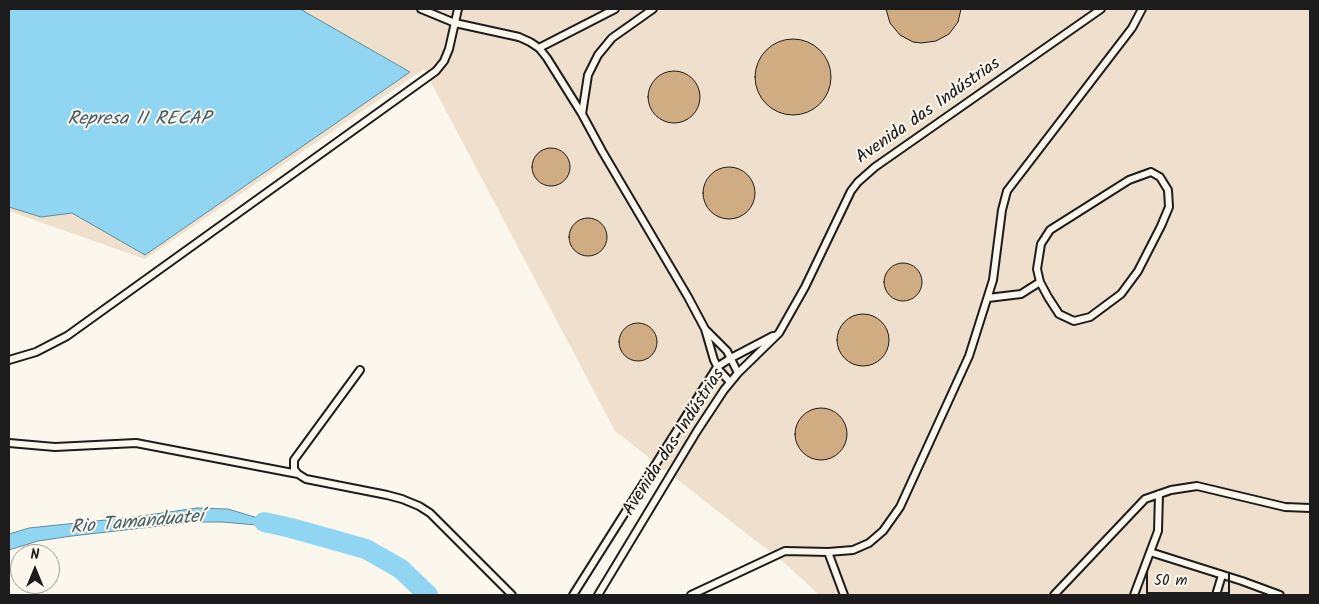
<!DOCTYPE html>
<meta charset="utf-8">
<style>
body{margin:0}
#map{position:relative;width:1319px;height:604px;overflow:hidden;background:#fbf7ec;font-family:Kalam,sans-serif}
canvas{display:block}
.frame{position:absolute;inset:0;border:10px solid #1c1c1c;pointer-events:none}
.north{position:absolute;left:10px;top:544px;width:50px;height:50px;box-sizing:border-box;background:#fbf7ec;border:1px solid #a29f99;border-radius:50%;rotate:0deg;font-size:14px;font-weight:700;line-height:20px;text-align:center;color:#1c1c1c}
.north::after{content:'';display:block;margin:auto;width:18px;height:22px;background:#1c1c1c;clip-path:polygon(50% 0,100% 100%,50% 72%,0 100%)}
.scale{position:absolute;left:1146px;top:572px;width:84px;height:22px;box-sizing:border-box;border:2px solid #1c1c1c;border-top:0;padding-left:6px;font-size:15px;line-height:18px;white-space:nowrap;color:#1c1c1c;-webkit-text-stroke:4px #fbf7ec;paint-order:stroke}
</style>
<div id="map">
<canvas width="1319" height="604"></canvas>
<div class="frame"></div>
<div class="north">N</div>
<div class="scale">50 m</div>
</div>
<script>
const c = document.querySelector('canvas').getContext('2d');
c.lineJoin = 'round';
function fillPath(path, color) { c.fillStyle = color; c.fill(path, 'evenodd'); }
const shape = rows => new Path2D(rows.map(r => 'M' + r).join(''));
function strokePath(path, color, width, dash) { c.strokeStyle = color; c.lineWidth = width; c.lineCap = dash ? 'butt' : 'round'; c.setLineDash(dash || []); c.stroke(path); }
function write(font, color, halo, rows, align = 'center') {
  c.font = font + ' Kalam,sans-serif'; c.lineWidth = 4; c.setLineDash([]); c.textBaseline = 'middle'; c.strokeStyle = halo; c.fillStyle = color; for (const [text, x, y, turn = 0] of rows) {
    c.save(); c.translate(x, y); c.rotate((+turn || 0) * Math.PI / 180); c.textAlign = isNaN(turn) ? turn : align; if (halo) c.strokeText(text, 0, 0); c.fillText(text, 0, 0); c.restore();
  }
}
fillPath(shape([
 [9,9,1310,9,1310,595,819,595,787,565,615,431,424,69,145,259,9,211]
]), '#eee0cc');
const water = shape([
 [9,9,300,9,410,72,145,255,72,213,41,217,9,207,9,9],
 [197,508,228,509,291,528,222,522,195,522,72,536,38,541,9,550,9,534,29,528,134,517,197,508]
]);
fillPath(water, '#90d6f2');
strokePath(water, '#628c9c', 1);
strokePath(shape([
 [264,522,291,528,366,549,401,569,428,595]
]), '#90d6f2', 20);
const building = shape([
 [886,9,961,9,958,22,949,34,936,41,921,43,913,42,900,35,890,23,886,9],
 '755 77a38 38 0 1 1 76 0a38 38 0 1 1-76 0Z',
 '648 97a26 26 0 1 1 52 0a26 26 0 1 1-52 0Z',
 '532 167a19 19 0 1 1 38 0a19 19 0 1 1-38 0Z',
 '703 193a26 26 0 1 1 52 0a26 26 0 1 1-52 0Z',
 '569 237a19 19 0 1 1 38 0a19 19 0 1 1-38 0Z',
 '884 282a19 19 0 1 1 38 0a19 19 0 1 1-38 0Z',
 '837 340a26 26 0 1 1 52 0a26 26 0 1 1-52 0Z',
 '619 342a19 19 0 1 1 38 0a19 19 0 1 1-38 0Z',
 '795 434a26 26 0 1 1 52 0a26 26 0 1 1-52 0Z'
]);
fillPath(building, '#cfac82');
strokePath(building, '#1c1c1c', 1);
const service = shape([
 [421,9,455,23,519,37,530,42,539,48,547,58,582,114],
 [653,9,612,38,598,55,588,75,582,114,602,151,688,297,705,329,714,360,719,370,730,382],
 [539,48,615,9],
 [1151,172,1160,177,1168,190,1169,207,1161,226,1138,271,1121,294,1090,317,1074,321,1059,314,1048,297,1040,282,1037,269,1041,244,1050,230,1129,180,1151,172],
 [988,298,1021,294,1040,282],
 [706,330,727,351,738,373],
 [9,360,36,352,67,336,436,71,444,61,449,49,458,9],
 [360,370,294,460,294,469,298,474,306,479,387,495,402,499,419,506,430,513,512,595],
 [9,443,55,447,136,443,298,474],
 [828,552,844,595],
 [1150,552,1242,581,1280,595],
 [573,595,717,367,731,358,773,336],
 [598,595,697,431,724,390,738,373,779,333,805,287,851,191,858,182,875,167,1101,9],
 [691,595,785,551,828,552,853,550,869,543,883,531,900,507,969,356,993,280,1002,210,1007,191,1132,28,1142,9],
 [1054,595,1145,499,1171,490,1197,486,1285,507,1310,508],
 [1134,595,1158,531,1159,494],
 [1216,595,1222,575]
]);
strokePath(service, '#1c1c1c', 10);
strokePath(service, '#fbf7ec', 6);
write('18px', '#1c1c1c', '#fbf7ec', [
 ["Avenida das Indústrias",929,112,-35],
 ["Avenida das Indústrias",675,443,-57]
]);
write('italic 19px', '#455d67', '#fbf7ec', [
 ["Represa II RECAP",139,121],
 ["Rio Tamanduateí",137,524,-5]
]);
</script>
